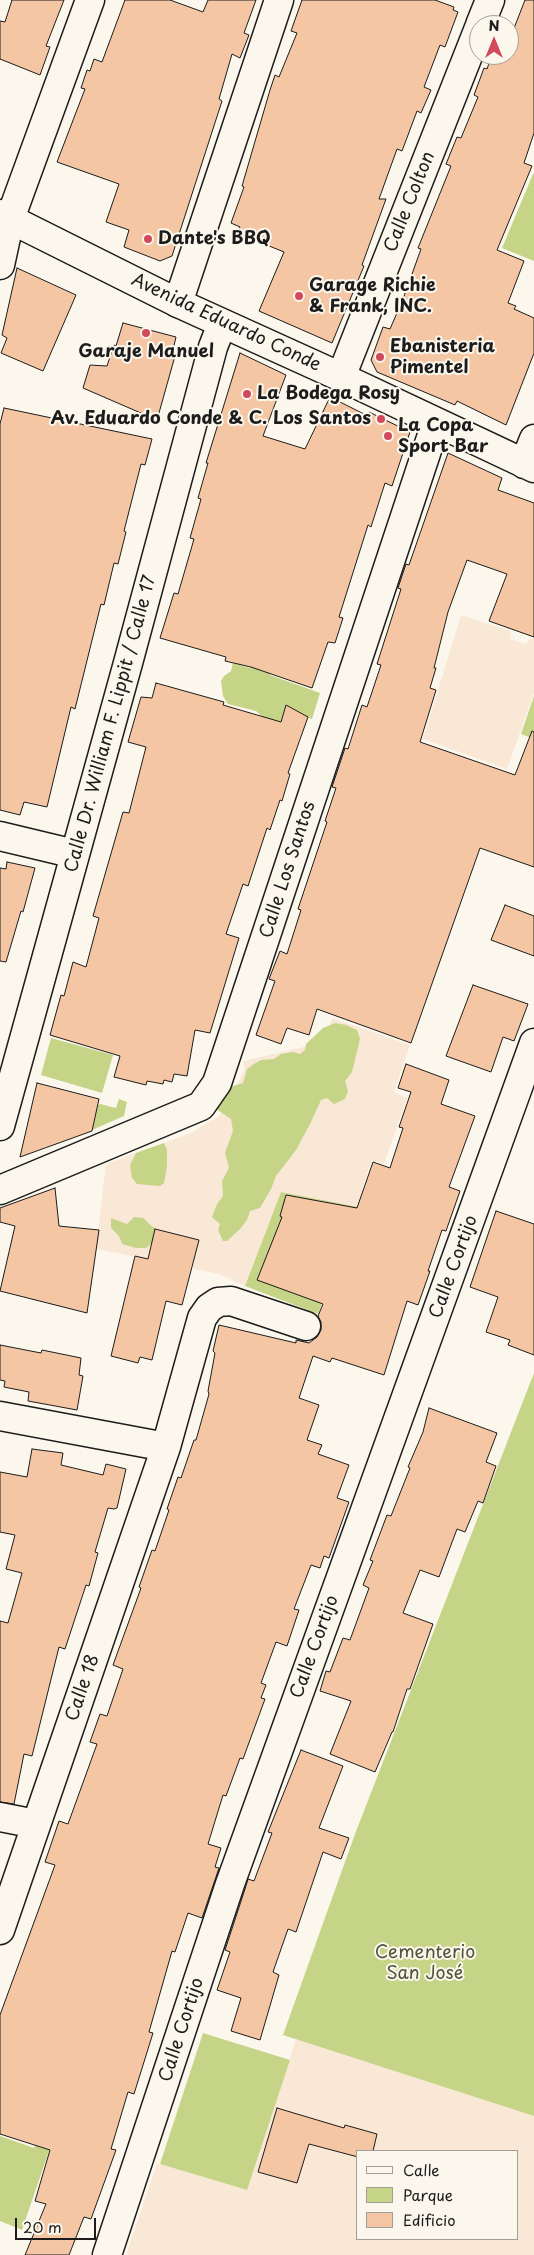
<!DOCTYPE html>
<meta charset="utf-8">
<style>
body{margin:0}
#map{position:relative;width:534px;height:2255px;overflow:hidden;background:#fbf7ec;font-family:"Playpen Sans",sans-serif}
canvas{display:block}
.legend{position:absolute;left:356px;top:2150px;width:162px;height:90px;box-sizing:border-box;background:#fbf7ec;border:1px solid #a29f99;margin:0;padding:6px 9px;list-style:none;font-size:15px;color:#1c1c1c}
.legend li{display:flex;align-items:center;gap:10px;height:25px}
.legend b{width:25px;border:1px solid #a29f99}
.north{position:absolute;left:469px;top:15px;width:50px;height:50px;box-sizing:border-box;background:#fbf7ec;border:1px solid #a29f99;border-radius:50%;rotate:0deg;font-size:14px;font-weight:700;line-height:20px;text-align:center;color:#1c1c1c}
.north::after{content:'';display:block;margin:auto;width:18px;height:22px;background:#d1495b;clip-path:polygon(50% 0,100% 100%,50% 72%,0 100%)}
.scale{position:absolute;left:15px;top:2218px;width:81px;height:22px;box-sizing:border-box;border:2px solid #1c1c1c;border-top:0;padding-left:6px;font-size:15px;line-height:18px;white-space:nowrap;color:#1c1c1c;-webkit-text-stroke:4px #fbf7ec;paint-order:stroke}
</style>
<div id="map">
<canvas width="534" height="2255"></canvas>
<ul class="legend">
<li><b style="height:6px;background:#fbf7ec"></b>Calle</li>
<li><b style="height:14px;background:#c6d487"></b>Parque</li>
<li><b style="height:14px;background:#f4c6a3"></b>Edificio</li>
</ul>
<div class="north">N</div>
<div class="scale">20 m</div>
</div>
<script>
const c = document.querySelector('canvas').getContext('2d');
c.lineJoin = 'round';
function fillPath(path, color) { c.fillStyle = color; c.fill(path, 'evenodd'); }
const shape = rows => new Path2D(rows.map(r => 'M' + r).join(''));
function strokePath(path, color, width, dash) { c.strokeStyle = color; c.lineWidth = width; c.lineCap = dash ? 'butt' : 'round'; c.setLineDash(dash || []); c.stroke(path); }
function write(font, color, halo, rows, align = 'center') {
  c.font = font + ' "Playpen Sans",sans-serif'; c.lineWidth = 4; c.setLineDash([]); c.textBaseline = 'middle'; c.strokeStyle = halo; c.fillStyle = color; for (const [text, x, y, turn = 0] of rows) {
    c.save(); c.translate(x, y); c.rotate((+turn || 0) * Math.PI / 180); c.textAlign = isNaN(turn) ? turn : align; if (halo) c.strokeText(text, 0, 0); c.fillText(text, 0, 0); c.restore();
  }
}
fillPath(shape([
 [461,615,511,631,510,639,526,644,530,638,534,639,534,693,507,769,423,739],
 [332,1018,410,1045,394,1092,407,1098,384,1164,372,1160,362,1189,376,1196,371,1211,281,1192,245,1286,219,1274,191,1268,198,1240,156,1229,148,1259,96,1249,106,1164,191,1133,219,1116,231,1099,245,1068,243,1061,325,1042],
 [296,2039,534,2116,534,2255,126,2255,157,2163,247,2190],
 [358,2151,518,2151,518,2239,358,2239]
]), '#f9e8d6');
fillPath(shape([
 [533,174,534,174,534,261,502,248],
 [257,648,269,668,270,675,320,693,312,719,285,710,280,726,273,726,256,711,228,704,223,696,221,681,224,676,231,671,233,663,250,668],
 [534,696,534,739,521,734],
 [335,1023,346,1025,357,1030,360,1039,352,1072,345,1081,348,1091,345,1099,334,1104,327,1098,321,1100,310,1124,296,1150,276,1176,271,1189,260,1208,250,1211,247,1220,240,1229,227,1241,223,1241,218,1230,220,1224,212,1217,217,1204,223,1196,222,1181,229,1168,225,1153,233,1131,231,1119,216,1109,215,1105,226,1088,243,1083,247,1069,254,1064,261,1060,274,1059,281,1054,293,1052,300,1054,305,1050,306,1044,323,1028],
 [51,1038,113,1055,102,1093,41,1075],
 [119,1099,127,1102,124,1116,92,1130,98,1105,100,1104,116,1108],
 [164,1143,167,1150,167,1166,164,1183,160,1186,137,1184,132,1178,130,1165,136,1153],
 [281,1192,358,1207,318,1314,245,1286],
 [134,1217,143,1218,155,1229,152,1243,146,1248,136,1248,122,1244,119,1236,111,1228,111,1218,127,1224],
 [534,1373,534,2116,283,2035,355,1834],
 [203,2033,290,2060,247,2190,160,2164],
 [41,2132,54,2136,22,2230,0,2221,0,2136,34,2148]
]), '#c6d487');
const building = shape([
 [12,0,64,0,46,46,50,47,40,75,0,59,0,21,5,22,12,0],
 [125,0,170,0,203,12,208,0,256,0,244,33,249,35,240,58,232,54,219,99,222,101,172,256,160,261,124,247,129,230,106,222,119,184,57,162,85,89,81,88,87,70,90,71,94,59,102,62,125,0],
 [302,0,435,0,454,7,453,10,458,12,445,47,440,45,424,87,431,90,421,113,417,111,402,151,397,149,379,199,386,199,362,265,364,266,332,343,259,311,284,252,237,233,240,227,231,223,244,187,242,186,270,90,275,75,279,77,297,33,291,31,302,0],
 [525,0,534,0,534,133,524,163,532,166,497,250,524,261,508,303,516,306,514,309,534,318,534,353,506,425,457,401,455,405,377,372,371,360,383,327,390,329,403,299,421,249,418,248,451,166,446,164,457,137,461,138,478,97,474,95,484,68,487,69,492,55,509,55,509,41,525,0],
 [17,268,76,295,43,371,1,353,7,338,2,335,17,268],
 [123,323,176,337,172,354,175,356,157,420,83,388,90,365,107,366,114,345,116,346,123,323],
 [240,353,286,375,263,436,305,449,330,397,368,416,369,412,410,432,392,486,385,483,371,527,368,525,339,617,343,618,335,643,328,642,312,688,251,667,225,661,226,657,160,638,174,593,178,594,194,539,190,538,201,499,198,498,208,463,206,463,240,353],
 [4,408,152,439,145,465,141,464,124,531,126,532,118,564,114,563,104,605,101,604,75,709,71,707,47,807,24,802,20,815,0,810,0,424,4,408],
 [448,453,502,478,498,490,534,503,534,637,489,621,507,574,467,560,448,612,434,668,436,668,430,688,436,690,420,742,515,775,532,731,534,732,534,867,480,848,411,1043,317,1009,309,1035,287,1028,281,1044,256,1035,275,981,269,979,280,951,287,954,301,910,298,909,327,822,325,821,336,788,332,787,345,748,348,749,362,705,367,707,381,665,377,664,401,589,398,588,406,564,409,565,448,453],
 [156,683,224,702,223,705,281,722,286,705,308,717,288,773,290,774,282,801,280,800,270,830,267,828,248,886,243,884,226,934,239,938,210,1033,195,1030,187,1076,174,1074,172,1082,164,1080,163,1084,147,1081,146,1085,114,1077,120,1056,50,1035,61,995,64,996,73,962,86,967,99,918,93,916,123,812,129,813,146,747,128,742,141,697,152,698,156,683],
 [7,862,35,868,23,912,21,911,6,962,0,961,0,868,6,869,7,862],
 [505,905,534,916,534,956,491,940,505,905],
 [473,985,528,1004,514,1041,503,1037,491,1072,446,1056,473,985],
 [406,1064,449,1080,441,1104,475,1116,449,1187,460,1191,446,1231,442,1230,428,1271,430,1271,418,1305,407,1301,384,1375,332,1358,330,1362,313,1356,299,1398,319,1405,307,1440,322,1445,318,1454,349,1465,337,1498,349,1502,329,1558,324,1556,320,1568,311,1565,294,1609,299,1610,287,1646,276,1642,261,1683,266,1685,261,1698,265,1699,243,1759,240,1758,226,1796,223,1795,208,1844,221,1848,215,1867,219,1868,202,1918,188,1913,175,1952,172,1951,149,2032,153,2033,134,2094,128,2092,111,2149,116,2150,91,2219,84,2217,69,2255,25,2255,46,2204,35,2201,50,2150,0,2134,0,2015,55,1865,45,1862,59,1821,68,1824,97,1744,90,1742,100,1714,107,1716,123,1669,113,1665,141,1588,139,1587,152,1550,155,1551,169,1510,167,1509,178,1477,181,1478,194,1440,196,1440,209,1394,208,1391,215,1353,213,1351,219,1325,296,1343,296,1340,309,1343,317,1337,321,1330,321,1322,318,1316,323,1304,257,1280,282,1217,280,1216,286,1195,357,1208,373,1162,390,1168,403,1128,399,1127,411,1092,398,1088,406,1064],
 [37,1083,99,1099,92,1131,20,1157,37,1083],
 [55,1188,59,1226,99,1230,87,1313,0,1291,15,1226,0,1222,0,1208,55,1188],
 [496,1211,534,1224,534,1355,508,1345,510,1340,486,1332,498,1297,470,1287,496,1211],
 [155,1229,199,1240,182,1305,166,1301,152,1360,140,1357,138,1363,111,1356,135,1256,148,1259,155,1229],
 [0,1345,41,1353,42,1350,81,1358,79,1375,83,1376,77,1410,28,1401,29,1392,4,1387,5,1381,0,1380,0,1345],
 [429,1408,497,1433,486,1462,496,1466,483,1503,478,1501,465,1532,457,1529,439,1577,420,1570,403,1613,433,1624,410,1689,407,1689,393,1732,392,1732,375,1772,330,1754,351,1701,320,1691,326,1671,330,1672,343,1638,350,1640,369,1588,363,1585,373,1561,370,1560,387,1515,391,1516,410,1468,408,1467,423,1432,429,1408],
 [32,1449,63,1453,61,1465,103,1475,106,1464,126,1469,117,1508,114,1509,108,1508,95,1552,98,1553,89,1586,86,1585,65,1649,59,1647,32,1756,24,1754,14,1804,0,1802,0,1621,8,1623,22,1573,6,1569,15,1535,0,1532,0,1472,27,1477,32,1449],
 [301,1750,343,1766,319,1828,349,1838,341,1859,323,1852,296,1932,288,1929,273,1972,279,1975,260,2040,231,2031,241,1998,217,1990,230,1952,225,1950,245,1889,248,1879,254,1881,272,1833,268,1832,301,1750],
 [277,2108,344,2128,345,2125,377,2134,373,2151,358,2151,358,2157,309,2144,297,2183,258,2172,277,2108]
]);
fillPath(building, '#f4c6a3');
strokePath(building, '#1c1c1c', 1);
const street = shape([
 [480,25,490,0],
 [0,265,10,219,90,0],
 [178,303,279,0],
 [341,377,479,28],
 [0,836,75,854],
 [0,1126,128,663,213,347,222,324],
 [0,1190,201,1106,217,1083,436,423],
 [0,1416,166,1447],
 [0,1817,36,1824],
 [0,1930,166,1447,202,1318,209,1308,218,1302,231,1301,306,1326],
 [107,2255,230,1884,534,1043]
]);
const secondary = shape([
 [0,214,178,303,341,377,534,468],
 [524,464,534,439]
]);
strokePath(street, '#1c1c1c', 31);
strokePath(secondary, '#1c1c1c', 31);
strokePath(street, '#fbf7ec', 28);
strokePath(secondary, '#fbf7ec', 28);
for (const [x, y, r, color] of [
 [148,239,5,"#d1495b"],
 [299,296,5,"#d1495b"],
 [146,333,5,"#d1495b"],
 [380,357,5,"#d1495b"],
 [247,394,5,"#d1495b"],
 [381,419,5,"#d1495b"],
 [388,436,5,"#d1495b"]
]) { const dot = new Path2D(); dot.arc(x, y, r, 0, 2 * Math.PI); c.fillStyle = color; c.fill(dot); strokePath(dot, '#fbf7ec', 2); }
write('18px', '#1c1c1c', '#fbf7ec', [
 ["Calle Colton",410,202,-68],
 ["Avenida Eduardo Conde",226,323,25],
 ["Calle Dr. William F. Lippit / Calle 17",111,724,-75],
 ["Calle Los Santos",288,870,-72],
 ["Calle Cortijo",454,1267,-70],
 ["Calle Cortijo",315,1647,-70],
 ["Calle 18",83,1688,-71],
 ["Calle Cortijo",182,2030,-72]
]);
write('bold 18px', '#1c1c1c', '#fbf7ec', [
 ["Dante's BBQ",158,239],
 ["Garage Richie",309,286],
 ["& Frank, INC.",309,307],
 ["Ebanisteria",390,347],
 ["Pimentel",390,368],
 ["Garaje Manuel",146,352,"center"],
 ["La Bodega Rosy",257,394],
 ["Av. Eduardo Conde & C. Los Santos",371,419,"right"],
 ["La Copa",398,426],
 ["Sport Bar",398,447]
], 'left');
write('18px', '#4f533c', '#fbf7ec', [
 ["Cementerio",425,1953],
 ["San José",425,1974]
]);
</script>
